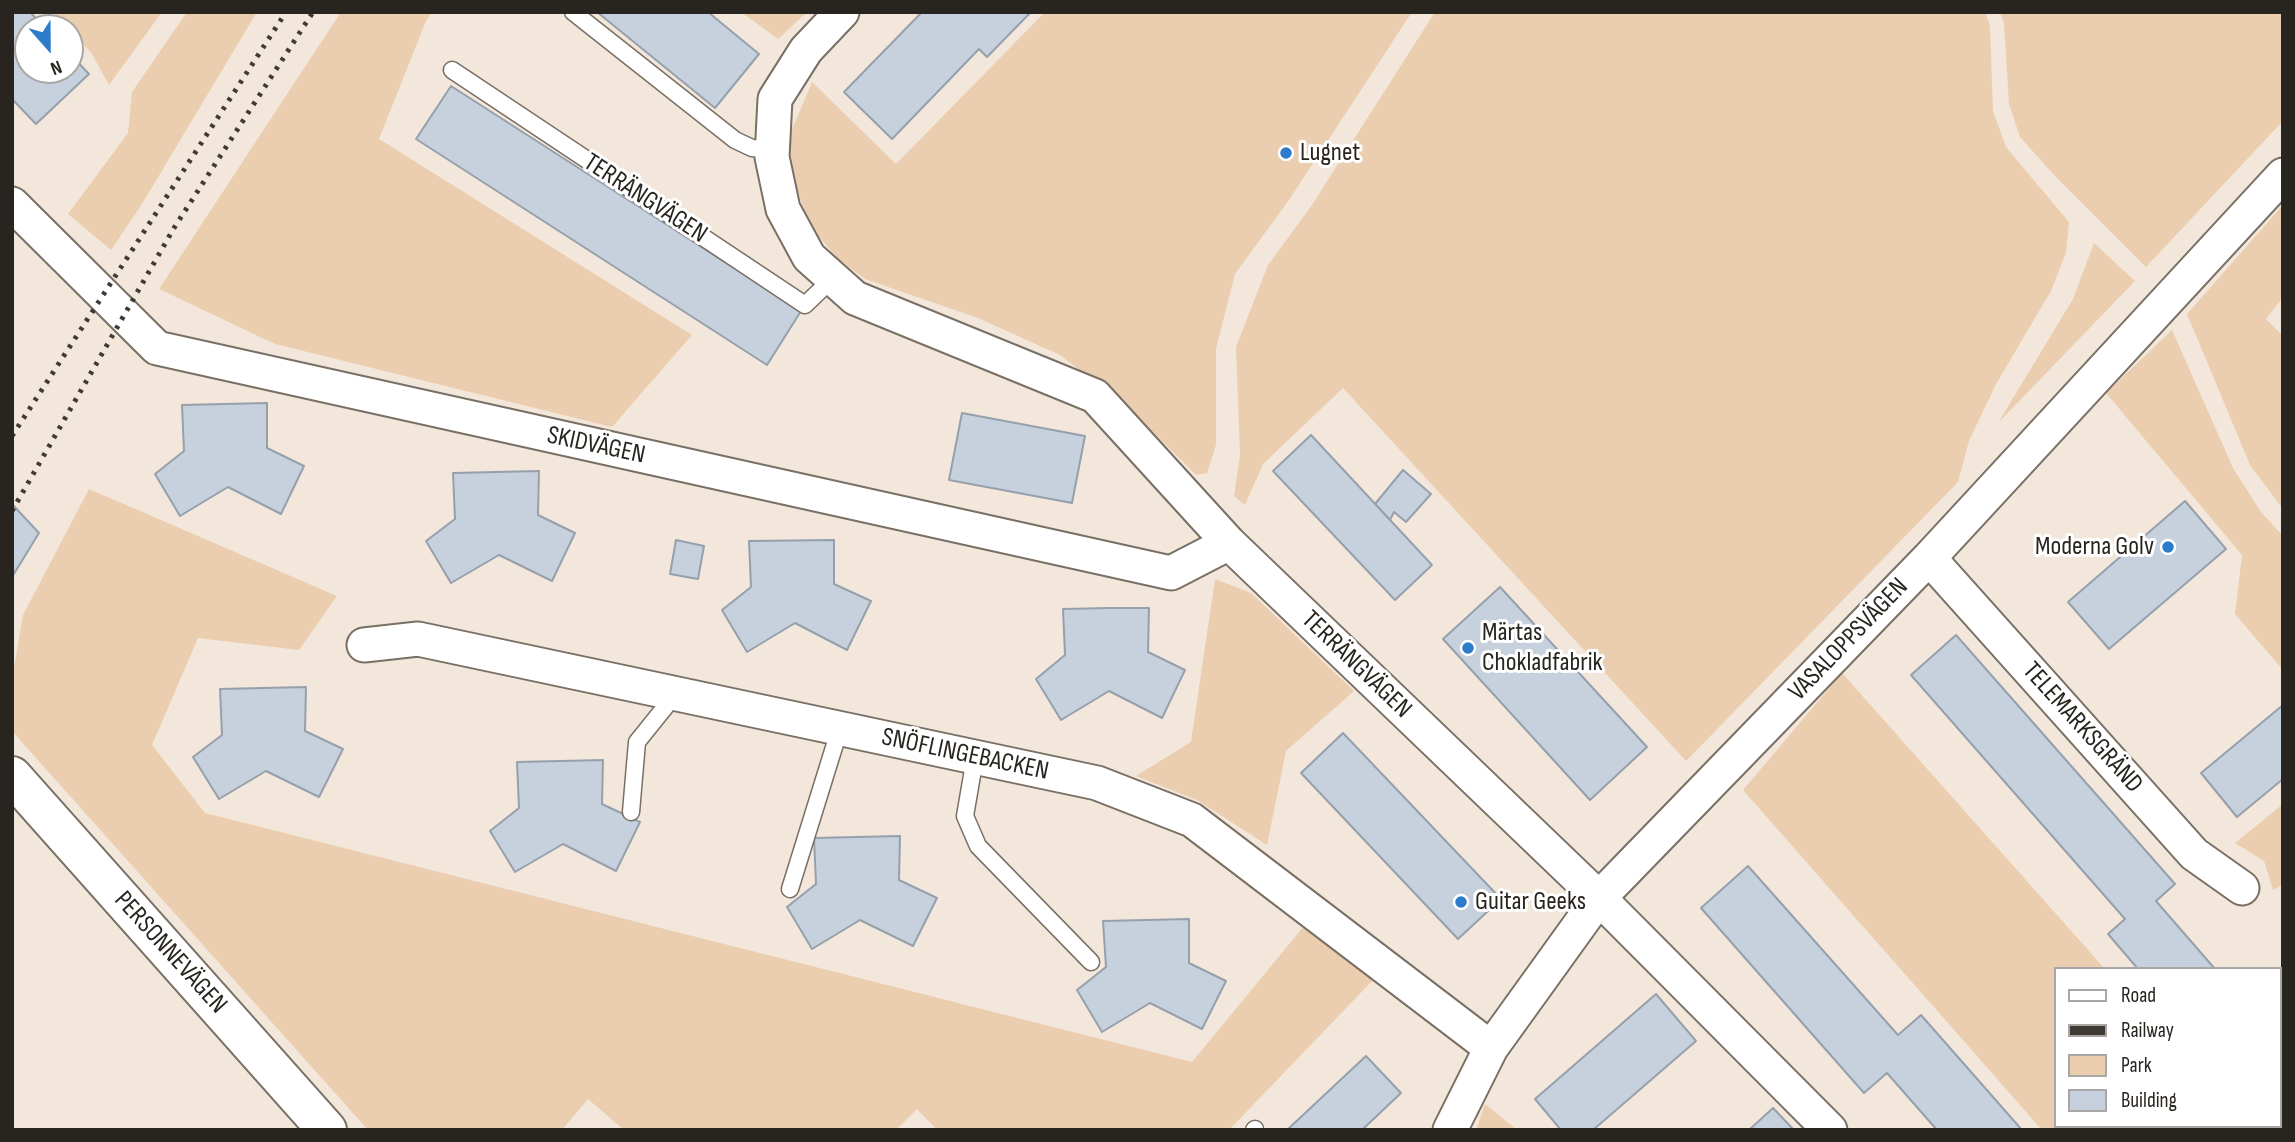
<!DOCTYPE html>
<meta charset="utf-8">
<style>
body{margin:0}
#map{position:relative;width:2295px;height:1142px;overflow:hidden;background:#f3e7db;font-family:"Sofia Sans Condensed",sans-serif}
canvas{display:block}
.frame{position:absolute;inset:0;border:14px solid #28241f;pointer-events:none}
.legend{position:absolute;left:2054px;top:967px;width:228px;height:161px;box-sizing:border-box;background:#fff;border:2px solid #a9a7a5;margin:0;padding:9px 12px;list-style:none;font-size:21px;color:#28241f}
.legend li{display:flex;align-items:center;gap:14px;height:35px}
.legend b{width:35px;border:2px solid #a9a7a5}
.north{position:absolute;left:14px;top:14px;width:70px;height:70px;box-sizing:border-box;background:#fff;border:2px solid #a9a7a5;border-radius:50%;rotate:159deg;font-size:19px;font-weight:700;line-height:28px;text-align:center;color:#28241f}
.north::after{content:'';display:block;margin:auto;width:24px;height:32px;background:#2d7ccc;clip-path:polygon(50% 0,100% 100%,50% 72%,0 100%)}
</style>
<div id="map">
<canvas width="2295" height="1142"></canvas>
<div class="frame"></div>
<ul class="legend">
<li><b style="height:9px;background:#fff"></b>Road</li>
<li><b style="height:9px;background:#3f3a34"></b>Railway</li>
<li><b style="height:19px;background:#eaceaf"></b>Park</li>
<li><b style="height:19px;background:#c6d1dd"></b>Building</li>
</ul>
<div class="north">N</div>
</div>
<script>
const c = document.querySelector('canvas').getContext('2d');
c.lineJoin = 'round';
function fillPath(path, color) { c.fillStyle = color; c.fill(path, 'evenodd'); }
const shape = rows => new Path2D(rows.map(r => 'M' + r).join(''));
function strokePath(path, color, width, dash) { c.strokeStyle = color; c.lineWidth = width; c.lineCap = dash ? 'butt' : 'round'; c.setLineDash(dash || []); c.stroke(path); }
function write(font, color, halo, rows, align = 'center') {
  c.font = font + ' "Sofia Sans Condensed",sans-serif'; c.lineWidth = 6; c.setLineDash([]); c.textBaseline = 'middle'; c.strokeStyle = halo; c.fillStyle = color; for (const [text, x, y, turn = 0] of rows) {
    c.save(); c.translate(x, y); c.rotate((+turn || 0) * Math.PI / 180); c.textAlign = isNaN(turn) ? turn : align; if (halo) c.strokeText(text, 0, 0); c.fillText(text, 0, 0); c.restore();
  }
}
fillPath(shape([
 [55,12,162,12,109,85,92,54],
 [187,12,257,12,142,204,111,250,68,214,128,133,132,92],
 [341,12,432,12,426,21,379,139,692,335,612,427,275,344,159,289],
 [741,12,807,12,778,39],
 [1045,12,1412,12,1289,200,1235,274,1216,349,1216,445,1207,473,1196,475,1130,409,1060,355,978,318,865,279,838,259,811,227,791,175,789,137,812,82,896,164],
 [1435,12,1985,12,1990,26,1993,111,2006,147,2069,222,2066,253,2051,291,1996,384,1969,441,1958,482,1686,761,1343,388,1263,464,1245,505,1234,496,1240,455,1236,347,1268,265,1312,205],
 [2000,12,2283,12,2283,121,2146,267,2055,176,2020,137,2009,104,2004,24],
 [2283,205,2283,297,2266,319,2283,336,2283,509,2250,465,2187,314],
 [2094,243,2135,281,1998,423,2073,299],
 [2172,330,2233,468,2261,512,2283,536,2283,670,2235,614,2242,555,2106,393],
 [89,489,337,596,299,650,198,638,152,745,205,813,1192,1062,1304,926,1376,977,1229,1130,937,1130,917,1109,896,1130,624,1130,588,1099,562,1130,368,1130,12,731,12,680,23,615],
 [1215,579,1251,593,1354,691,1286,751,1267,845,1197,800,1136,776,1191,742],
 [1842,673,2105,969,2055,969,2055,1126,2279,1126,2279,1057,2283,1054,2283,1130,2042,1130,1743,790],
 [2283,804,2283,885,2273,890,2264,861,2235,843],
 [1485,1104,1517,1130,1476,1130]
]), '#eaceaf');
const building = shape([
 [12,12,30,12,45,28,28,28,28,70,70,70,70,54,89,74,36,124,12,99,12,12],
 [597,12,708,12,759,54,715,108,597,12],
 [922,12,1031,12,987,57,979,49,892,139,844,92,922,12],
 [451,86,801,311,767,365,416,139,451,86],
 [267,403,267,448,304,466,281,514,228,487,180,516,155,474,184,451,182,405,267,403],
 [962,413,1085,436,1072,503,949,480,962,413],
 [1311,435,1432,565,1395,600,1273,471,1311,435],
 [1403,470,1431,494,1406,522,1394,512,1390,520,1375,504,1403,470],
 [539,471,538,515,575,533,552,581,499,555,451,583,426,541,455,519,453,473,539,471],
 [2185,501,2226,549,2109,649,2068,602,2185,501],
 [12,504,39,533,12,577,12,504],
 [676,540,704,546,698,579,670,574,676,540],
 [834,540,834,584,871,601,847,650,795,623,747,652,722,610,751,587,749,541,834,540],
 [1500,587,1647,747,1590,800,1443,639,1500,587],
 [1108,608,1149,608,1148,652,1185,670,1162,718,1109,691,1061,720,1036,679,1065,655,1063,609,1108,608],
 [1956,635,2175,884,2156,901,2215,969,2138,969,2108,934,2125,919,1911,675,1956,635],
 [306,687,305,731,343,749,319,797,266,771,219,799,193,757,222,735,220,689,306,687],
 [2283,705,2283,779,2237,817,2201,773,2283,705],
 [1343,733,1501,899,1458,939,1301,773,1343,733],
 [603,760,602,804,640,822,616,871,563,844,515,872,490,831,519,808,517,762,603,760],
 [900,836,899,880,937,898,913,946,860,920,812,949,787,907,816,884,814,838,900,836],
 [1748,866,1898,1035,1921,1015,2022,1130,1937,1130,1887,1073,1864,1093,1701,908,1748,866],
 [1189,919,1189,963,1226,981,1202,1029,1150,1003,1102,1032,1077,990,1106,967,1103,921,1189,919],
 [1656,994,1696,1041,1593,1130,1561,1130,1535,1099,1656,994],
 [1366,1056,1401,1093,1362,1130,1287,1130,1366,1056],
 [1773,1108,1794,1130,1749,1130,1773,1108]
]);
fillPath(building, '#c6d1dd');
strokePath(building, '#96a0ac', 2);
const service = shape([
 [573,12,735,140,752,148,773,150],
 [452,70,805,305,833,278],
 [975,758,965,816,978,846,1091,962],
 [631,812,637,742,666,706,671,693],
 [790,889,835,744,837,728],
 [1254,1130,1255,1129]
]);
const minor = shape([
 [842,12,806,50,775,99,772,157,783,209,809,257,855,298,1095,396,1229,543,1599,898,1830,1130],
 [12,204,157,348,1171,573,1229,543],
 [1929,558,2194,854,2242,888],
 [364,645,418,639,1097,783,1192,820,1491,1048],
 [1450,1130,1491,1048,1599,898,1929,558,2283,175]
]);
const tertiary = shape([
 [12,776,327,1130]
]);
strokePath(service, '#796f64', 19);
strokePath(minor, '#796f64', 37);
strokePath(tertiary, '#796f64', 42);
strokePath(service, '#fff', 16);
strokePath(minor, '#fff', 33);
strokePath(tertiary, '#fff', 38);
strokePath(shape([
 [12,436,286,12],
 [12,511,174,228,313,12]
]), '#3f3a34', 5, [3.5, 7]);
for (const [x, y, r, color] of [
 [1286,153,7,"#2d7ccc"],
 [2168,547,7,"#2d7ccc"],
 [1468,648,7,"#2d7ccc"],
 [1461,902,7,"#2d7ccc"]
]) { const dot = new Path2D(); dot.arc(x, y, r, 0, 2 * Math.PI); c.fillStyle = color; c.fill(dot); strokePath(dot, '#fff', 2.5); }
write('26px', '#28241f', '#fff', [
 ["Lugnet",1300,153],
 ["Moderna Golv",2154,547,"right"],
 ["Märtas",1482,633],
 ["Chokladfabrik",1482,663],
 ["Guitar Geeks",1475,902]
], 'left');
write('26px', '#28241f', '#fff', [
 ["TERRÄNGVÄGEN",645,199,33],
 ["SKIDVÄGEN",596,446,12],
 ["VASALOPPSVÄGEN",1849,640,-46],
 ["TERRÄNGVÄGEN",1356,665,44],
 ["TELEMARKSGRÄND",2082,728,48],
 ["SNÖFLINGEBACKEN",965,755,12],
 ["PERSONNEVÄGEN",170,953,48]
]);
</script>
